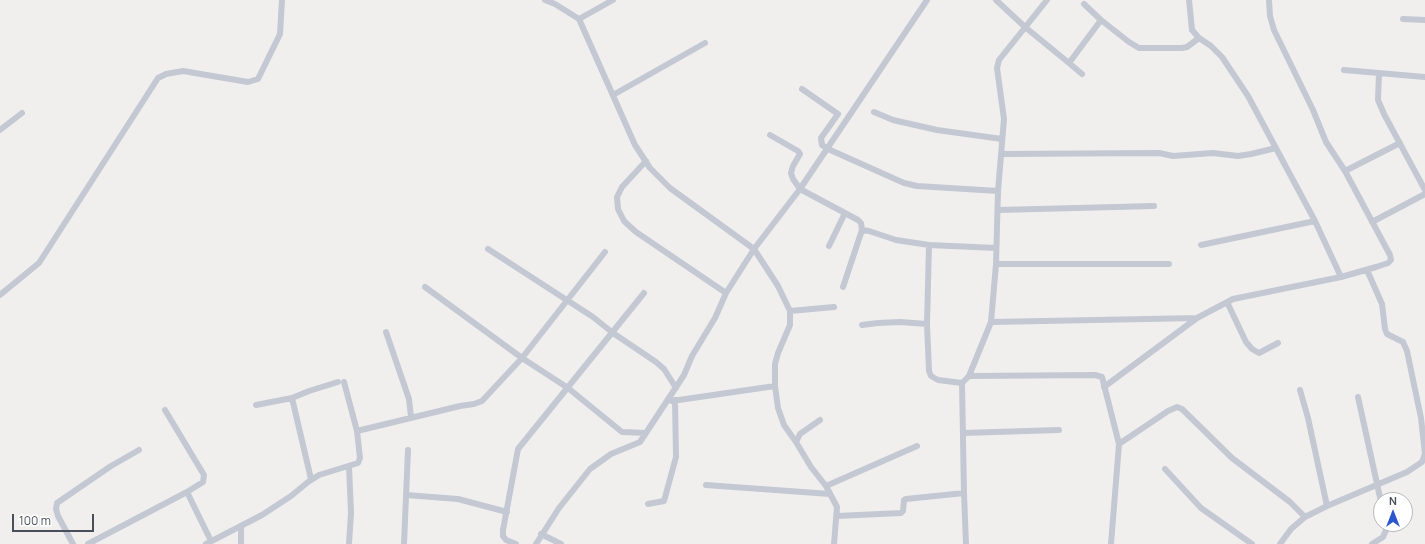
<!DOCTYPE html>
<style>
body{margin:0}
#map{position:relative;width:1425px;height:544px;overflow:hidden;background:#f1efee;font-family:Manrope,sans-serif}
canvas{display:block}
.north{position:absolute;left:1373px;top:492px;width:40px;height:40px;box-sizing:border-box;background:#fff;border:1px solid #b6b8bd;border-radius:50%;rotate:0deg;font-size:11px;font-weight:700;line-height:16px;text-align:center;color:#484e5a}
.north::after{content:'';display:block;margin:auto;width:14px;height:18px;background:#2b56ce;clip-path:polygon(50% 0,100% 100%,50% 72%,0 100%)}
.scale{position:absolute;left:12px;top:514px;width:82px;height:18px;box-sizing:border-box;border:2px solid #484e5a;border-top:0;padding-left:5px;font-size:12px;line-height:14px;white-space:nowrap;color:#484e5a;-webkit-text-stroke:3px #fff;paint-order:stroke}
</style>
<div id="map">
<canvas width="1425" height="544"></canvas>
<div class="north">N</div>
<div class="scale">100 m</div>
</div>
<script>
const c = document.querySelector('canvas').getContext('2d');
c.lineJoin = 'round';
const shape = rows => new Path2D(rows.map(r => 'M' + r).join(''));
function strokePath(path, color, width, dash) { c.strokeStyle = color; c.lineWidth = width; c.lineCap = dash ? 'butt' : 'round'; c.setLineDash(dash || []); c.stroke(path); }
strokePath(shape([
 [545,0,555,4,579,19,635,145,650,168,670,188,754,249,778,286,790,311,790,325,778,353,775,364,775,386,778,408,784,425,796,442,811,467,826,486,837,507,834,544],
 [996,0,1025,27,1069,63,1101,20],
 [1189,0,1192,30,1199,38,1211,46,1222,57,1248,96,1315,221,1341,277],
 [1084,4,1101,20,1129,42,1139,48,1182,48,1187,47,1199,38],
 [579,19,613,0],
 [1403,19,1425,20],
 [1069,63,1082,74],
 [1344,70,1425,77],
 [1379,73,1378,100,1384,114,1425,190],
 [802,89,838,114,821,138,822,145,828,149,904,183,917,186,998,191],
 [613,95,705,43],
 [874,112,893,120,937,130,1002,139],
 [0,130,22,113],
 [770,135,798,151,800,154,793,166,791,173,793,179,800,189,858,220,861,223,862,230],
 [1002,154,1159,153,1173,156,1213,153,1238,156,1251,154,1276,148],
 [646,161,622,187,617,197,618,209,624,221,636,232,726,293],
 [1345,171,1400,143],
 [998,210,1154,206],
 [1372,222,1425,194],
 [1201,245,1315,221],
 [829,246,845,213],
 [488,249,593,317,613,333,656,362,664,369,676,388],
 [996,264,1169,264],
 [425,287,522,358,568,388,622,432,646,433],
 [843,287,862,230,869,231,896,240,929,245],
 [0,295,39,263,158,78,166,74,183,71,248,82,258,79,280,34,282,0],
 [1227,302,1246,342,1252,349,1259,353,1278,343],
 [790,311,834,307],
 [991,322,1197,318],
 [862,325,878,323,900,322,927,324],
 [386,332,409,399,411,417],
 [969,376,1095,375,1102,377,1119,444,1111,544],
 [344,382,357,431],
 [962,383,938,380,931,376,929,371,927,324,929,245,996,248],
 [1104,387,1197,318,1233,299,1341,277,1376,267,1388,263,1391,260,1390,255,1345,171,1326,142,1313,110,1274,30,1270,16,1269,0],
 [1300,390,1308,418,1327,506],
 [1358,397,1381,502],
 [292,398,311,479],
 [672,401,775,386],
 [256,405,292,398,309,391,338,382],
 [963,433,1059,430],
 [796,442,800,434,820,420],
 [1119,444,1168,411,1177,407,1182,409,1232,458,1290,502,1305,517],
 [349,466,351,513,349,544],
 [1165,469,1201,508,1252,544],
 [706,485,830,494],
 [826,486,917,446],
 [187,492,211,541],
 [406,495,458,499,507,512],
 [648,504,664,501,676,457,675,400],
 [837,516,901,513,903,511,904,500,906,499,964,493],
 [241,526,241,544],
 [541,534,561,544],
 [73,544,58,516,56,509,57,503,111,466,139,450],
 [88,544,187,492,203,482,204,475,165,410],
 [206,544,262,515,291,496,308,482,319,475,358,463,360,458,357,431,460,406,474,404,482,401,522,358,605,252],
 [404,544,408,450],
 [516,544,506,540,503,536,503,530,518,449,644,293],
 [536,544,559,508,590,469,611,454,640,442,684,375,692,356,715,318,726,293,754,249,800,189,927,0],
 [966,544,964,493,962,383,969,376,991,322,996,264,998,191,1004,119,997,68,999,60,1047,0],
 [1280,544,1291,529,1305,517,1327,506,1407,472,1422,462,1425,454,1421,418,1407,351,1403,342,1387,334,1385,329,1382,304,1367,270],
 [1372,544,1383,537,1386,530,1386,524]
]), '#c3c8d2', 6);
</script>
